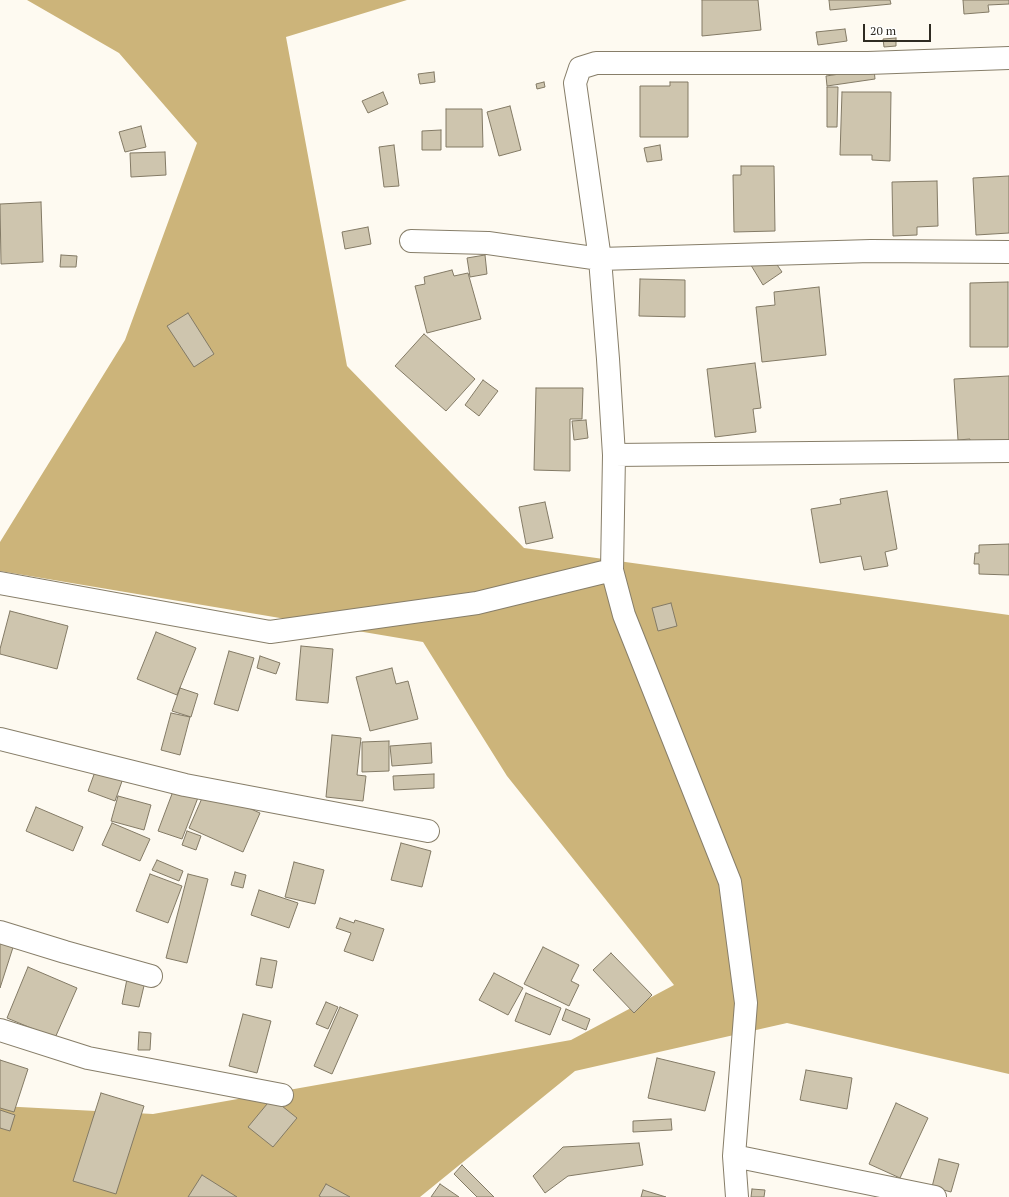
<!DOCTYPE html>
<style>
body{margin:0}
#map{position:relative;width:1009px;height:1197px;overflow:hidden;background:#fefaf1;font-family:"PT Serif",serif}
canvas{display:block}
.scale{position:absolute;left:863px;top:24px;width:68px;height:18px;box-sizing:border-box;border:2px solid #2f2b22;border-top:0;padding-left:5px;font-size:12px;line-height:14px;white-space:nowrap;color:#2f2b22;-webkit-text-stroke:3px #fff;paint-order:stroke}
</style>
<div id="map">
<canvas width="1009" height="1197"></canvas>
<div class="scale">20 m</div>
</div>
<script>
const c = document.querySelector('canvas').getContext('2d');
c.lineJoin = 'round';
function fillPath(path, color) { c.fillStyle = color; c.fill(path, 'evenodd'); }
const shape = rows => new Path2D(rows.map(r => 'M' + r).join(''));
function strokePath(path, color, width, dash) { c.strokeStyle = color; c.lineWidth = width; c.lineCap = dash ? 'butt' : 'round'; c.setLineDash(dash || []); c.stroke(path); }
fillPath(shape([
 [27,0,407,0,286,37,347,366,524,548,1009,615,1009,1074,787,1023,575,1071,420,1197,0,1197,0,1106,153,1114,571,1040,674,985,507,776,423,642,0,571,0,542,125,340,197,143,119,53]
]), '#ccb47a');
const building = shape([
 [702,0,758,0,761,30,702,36,702,0],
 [829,0,890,0,891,4,830,10,829,0],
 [963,0,1009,0,1009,4,988,5,989,12,964,14,963,0],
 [845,29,847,41,818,45,816,32,845,29],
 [896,38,896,46,884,47,883,39,896,38],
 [874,69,875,79,827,86,826,76,874,69],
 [434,72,435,82,420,84,418,74,434,72],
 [544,82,545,87,537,89,536,84,544,82],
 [670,82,688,82,688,137,640,137,640,86,670,86,670,82],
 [827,87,838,87,837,127,827,127,827,87],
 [383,92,388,104,368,113,362,101,383,92],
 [842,92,891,92,890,161,872,160,872,155,840,155,842,92],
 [510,106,521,150,499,156,487,112,510,106],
 [446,109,482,109,483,147,446,147,446,109],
 [141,126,146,147,125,152,119,132,141,126],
 [441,130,441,150,422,150,422,131,441,130],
 [394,145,399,186,384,187,379,147,394,145],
 [660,145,662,160,647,162,644,148,660,145],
 [165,152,166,175,131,177,130,153,165,152],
 [741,166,774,166,775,231,734,232,733,175,741,175,741,166],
 [1009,176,1009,233,976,235,973,178,1009,176],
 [937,181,938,226,917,227,917,235,893,236,892,182,937,181],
 [41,202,43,262,1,264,0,204,41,202],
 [368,227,371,244,345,249,342,232,368,227],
 [61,255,77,256,76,267,60,267,61,255],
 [485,255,487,274,470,277,467,258,485,255],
 [771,256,782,272,763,285,749,262,771,256],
 [452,270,454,276,468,273,481,319,427,333,415,286,425,284,424,277,452,270],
 [640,279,685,280,685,317,639,316,640,279],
 [1008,282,1008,347,970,347,970,283,1008,282],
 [819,287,826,355,762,362,756,307,775,305,774,292,819,287],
 [188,313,214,354,194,367,167,326,188,313],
 [424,334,475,379,446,411,395,366,424,334],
 [755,363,761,408,753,409,756,432,715,437,707,369,755,363],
 [1009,376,1009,443,970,446,970,439,958,440,954,379,1009,376],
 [483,380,498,391,479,416,465,405,483,380],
 [536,388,583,388,582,419,570,419,570,471,534,470,536,388],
 [586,420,588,438,574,440,572,421,586,420],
 [887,491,897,549,885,552,888,566,864,570,861,556,820,563,811,509,841,504,840,499,887,491],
 [545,502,553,538,526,544,519,507,545,502],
 [1009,544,1009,575,979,574,979,564,974,564,975,553,979,553,979,545,1009,544],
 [671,603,677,626,658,631,652,608,671,603],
 [10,611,68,626,57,669,0,654,0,649,10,611],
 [156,632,196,648,177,695,137,679,156,632],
 [301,646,333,649,328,703,296,700,301,646],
 [229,651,254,658,238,711,214,704,229,651],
 [260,656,280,663,276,674,257,668,260,656],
 [392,668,396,684,408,681,418,719,370,731,356,677,392,668],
 [180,688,198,694,191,717,172,711,180,688],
 [171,713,190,717,180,755,161,750,171,713],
 [332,735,361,738,357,775,366,776,363,801,326,797,332,735],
 [389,741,389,771,362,772,362,742,389,741],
 [431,743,432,763,392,766,390,746,431,743],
 [100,758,127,767,115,801,88,791,100,758],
 [434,774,434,788,394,790,393,776,434,774],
 [175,786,199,795,182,839,158,831,175,786],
 [206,789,260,813,243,852,189,828,206,789],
 [118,796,151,805,144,830,111,821,118,796],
 [36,807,83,827,73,851,26,831,36,807],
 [112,823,150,839,140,861,102,845,112,823],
 [187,831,201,836,196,850,182,845,187,831],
 [401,843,431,851,422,887,391,880,401,843],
 [157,860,183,871,179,881,152,870,157,860],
 [294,862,324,870,315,904,285,897,294,862],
 [235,872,246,875,243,888,231,885,235,872],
 [150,874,182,886,168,923,136,911,150,874],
 [188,874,208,879,187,963,166,958,188,874],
 [259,890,298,903,289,928,251,915,259,890],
 [340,918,354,923,355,920,384,929,373,961,344,951,351,933,336,928,340,918],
 [0,933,16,938,0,988,0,933],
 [543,947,579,965,571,981,579,985,569,1006,524,984,543,947],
 [611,953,652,995,634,1013,593,970,611,953],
 [261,958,277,961,272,988,256,985,261,958],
 [28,967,77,988,55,1038,7,1018,28,967],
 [129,969,147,973,139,1007,122,1004,129,969],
 [494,973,523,988,508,1015,479,1000,494,973],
 [526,993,561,1008,550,1035,515,1021,526,993],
 [326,1002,338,1007,328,1029,316,1024,326,1002],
 [340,1007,358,1015,332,1074,314,1066,340,1007],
 [566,1009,590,1019,586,1030,562,1020,566,1009],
 [243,1014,271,1021,257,1073,229,1066,243,1014],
 [139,1032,151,1033,150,1050,138,1050,139,1032],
 [657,1058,715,1072,705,1111,648,1098,657,1058],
 [0,1060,28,1069,14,1112,0,1108,0,1060],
 [806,1070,852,1078,847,1109,800,1100,806,1070],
 [101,1093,144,1106,116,1194,73,1181,101,1093],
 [272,1098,297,1118,273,1147,248,1127,272,1098],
 [896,1103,928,1118,900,1178,869,1164,896,1103],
 [0,1110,15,1115,10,1131,0,1128,0,1110],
 [671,1119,672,1130,633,1132,633,1121,671,1119],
 [639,1143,643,1165,568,1176,545,1193,533,1176,563,1147,639,1143],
 [939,1159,959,1164,951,1192,932,1187,939,1159],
 [462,1165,494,1197,477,1197,454,1174,462,1165],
 [202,1175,237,1197,188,1197,202,1175],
 [326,1184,350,1197,321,1197,319,1196,326,1184],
 [440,1184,459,1197,431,1197,440,1184],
 [752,1189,765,1190,764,1197,751,1197,752,1189],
 [643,1190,666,1197,641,1197,643,1190]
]);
fillPath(building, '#cec5ae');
strokePath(building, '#837a65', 1);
const minor = shape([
 [411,241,488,243,600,259,871,251,1009,252],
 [614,455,1009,451],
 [0,583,270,632,477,603,612,570],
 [0,739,185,785,428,831],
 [0,932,65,952,151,976],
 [0,1030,88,1058,282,1095],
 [734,1156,935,1197],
 [737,1197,734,1156,746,1003,730,882,624,615,612,570,614,455,608,359,600,259,575,83,580,68,596,63,868,63,1009,58]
]);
strokePath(minor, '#877e69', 24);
strokePath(minor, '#fff', 22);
</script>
